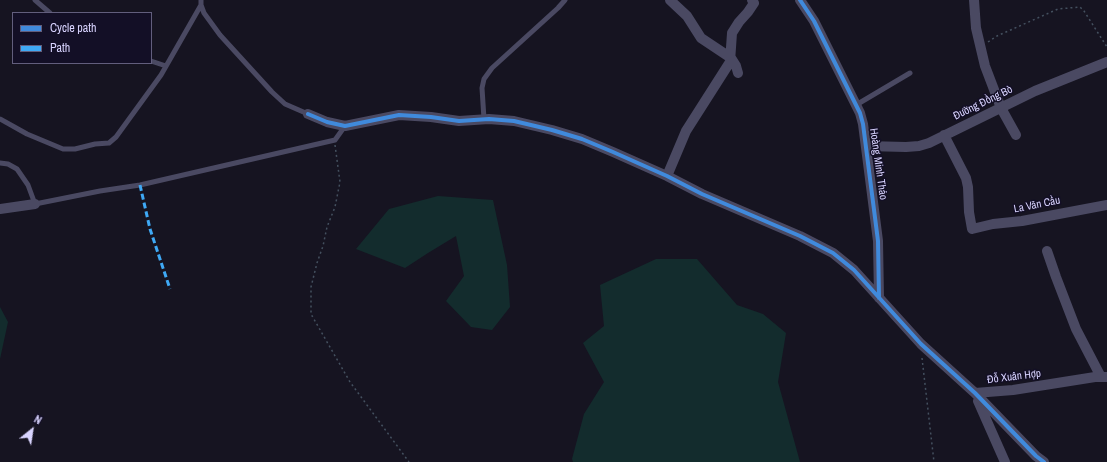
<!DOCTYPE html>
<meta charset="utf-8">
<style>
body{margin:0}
#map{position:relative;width:1107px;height:462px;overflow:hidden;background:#161421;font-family:"Archivo Narrow",sans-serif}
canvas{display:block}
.legend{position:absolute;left:12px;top:12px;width:140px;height:52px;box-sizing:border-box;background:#130f26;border:1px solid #625e7d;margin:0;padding:5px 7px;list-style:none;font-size:12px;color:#d9d4ff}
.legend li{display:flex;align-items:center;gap:8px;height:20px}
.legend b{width:20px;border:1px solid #625e7d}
.north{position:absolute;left:12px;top:410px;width:40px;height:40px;-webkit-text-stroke:3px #130f26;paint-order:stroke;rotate:30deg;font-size:11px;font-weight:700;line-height:16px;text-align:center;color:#d9d4ff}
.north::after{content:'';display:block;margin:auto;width:14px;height:18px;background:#d9d4ff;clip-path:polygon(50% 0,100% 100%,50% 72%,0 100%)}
</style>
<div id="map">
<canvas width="1107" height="462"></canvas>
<ul class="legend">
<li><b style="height:5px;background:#408adc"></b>Cycle path</li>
<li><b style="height:5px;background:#3fa9f5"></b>Path</li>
</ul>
<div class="north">N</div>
</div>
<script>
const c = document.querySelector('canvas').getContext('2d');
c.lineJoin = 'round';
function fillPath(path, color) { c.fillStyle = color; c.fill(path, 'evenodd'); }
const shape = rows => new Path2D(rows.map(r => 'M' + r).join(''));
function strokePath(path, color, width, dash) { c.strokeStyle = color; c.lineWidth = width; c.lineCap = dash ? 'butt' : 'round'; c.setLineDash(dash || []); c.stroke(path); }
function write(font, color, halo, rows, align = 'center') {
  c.font = font + ' "Archivo Narrow",sans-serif'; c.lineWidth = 3; c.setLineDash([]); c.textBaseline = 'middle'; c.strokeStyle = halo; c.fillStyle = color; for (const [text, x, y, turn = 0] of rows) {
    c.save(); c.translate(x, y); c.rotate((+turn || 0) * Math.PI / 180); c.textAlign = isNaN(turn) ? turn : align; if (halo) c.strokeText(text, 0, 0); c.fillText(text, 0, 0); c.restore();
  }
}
fillPath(shape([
 [438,196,493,200,507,265,510,307,492,330,471,327,446,301,464,276,456,236,428,253,405,268,356,249,389,209],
 [656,259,697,259,737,305,763,314,786,333,778,382,800,462,573,462,572,459,584,414,604,382,583,343,604,326,600,285],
 [0,307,8,322,0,359]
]), '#132c2d');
strokePath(shape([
 [988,42,997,36,1058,9,1080,7,1084,11,1107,47],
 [335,145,340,182,335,207,327,227,323,246,317,263,311,287,311,314,350,382,409,462],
 [922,358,934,462]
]), '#44505f', 1.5, [2, 3]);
strokePath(shape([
 [35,0,50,13],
 [201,0,201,5,204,13,220,35,272,92,285,104,308,114],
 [151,61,166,66],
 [856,105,910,73],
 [0,119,27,134,63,149,75,149,95,144,109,143,116,137,161,75,201,5],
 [484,119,482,88,484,79,492,68,558,8,565,0],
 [0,163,8,164,17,169,28,185,35,204,100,191,140,185,335,140,345,126]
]), '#4a4962', 5);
strokePath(shape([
 [670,0,687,16,701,38,731,58,736,66,738,73],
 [800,0,814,21,860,113,863,124,878,241,879,298],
 [974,0,976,28,985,66,1001,108,1016,135],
 [308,114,327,122,345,126,399,115,431,117,459,121,489,119,514,121,552,130,582,139,613,152,667,176,702,194,800,236,833,253,854,270,921,344,975,393,1036,456,1044,462],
 [944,135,966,178,968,187,969,212,972,229,993,224,1022,221,1107,205],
 [866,146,906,147,919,146,929,143,1035,91,1107,62],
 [667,176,686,131,730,62,732,33,739,22,748,12,754,3,752,0],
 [0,209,35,204],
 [1047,251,1056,277,1076,329,1101,377,1107,377],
 [975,393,1013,390,1095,377,1106,377],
 [978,401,1005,462]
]), '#4a4962', 10);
strokePath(shape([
 [140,185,150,229,170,289]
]), '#3fa9f5', 3, [6, 3]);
strokePath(shape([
 [800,0,814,21,860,113,863,124,878,241,879,298],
 [308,114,327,122,345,126,399,115,431,117,459,121,489,119,514,121,552,130,582,139,613,152,667,176,702,194,800,236,833,253,854,270,921,344,975,393,1036,456,1044,462]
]), '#408adc', 4);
write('11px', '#d9d4ff', '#130f26', [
 ["Đường Đồng Bò",983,103,-26],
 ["Hoàng Minh Thảo",878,164,82],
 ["La Văn Cầu",1037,205,-11],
 ["Đỗ Xuân Hợp",1014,377,-7]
]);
</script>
